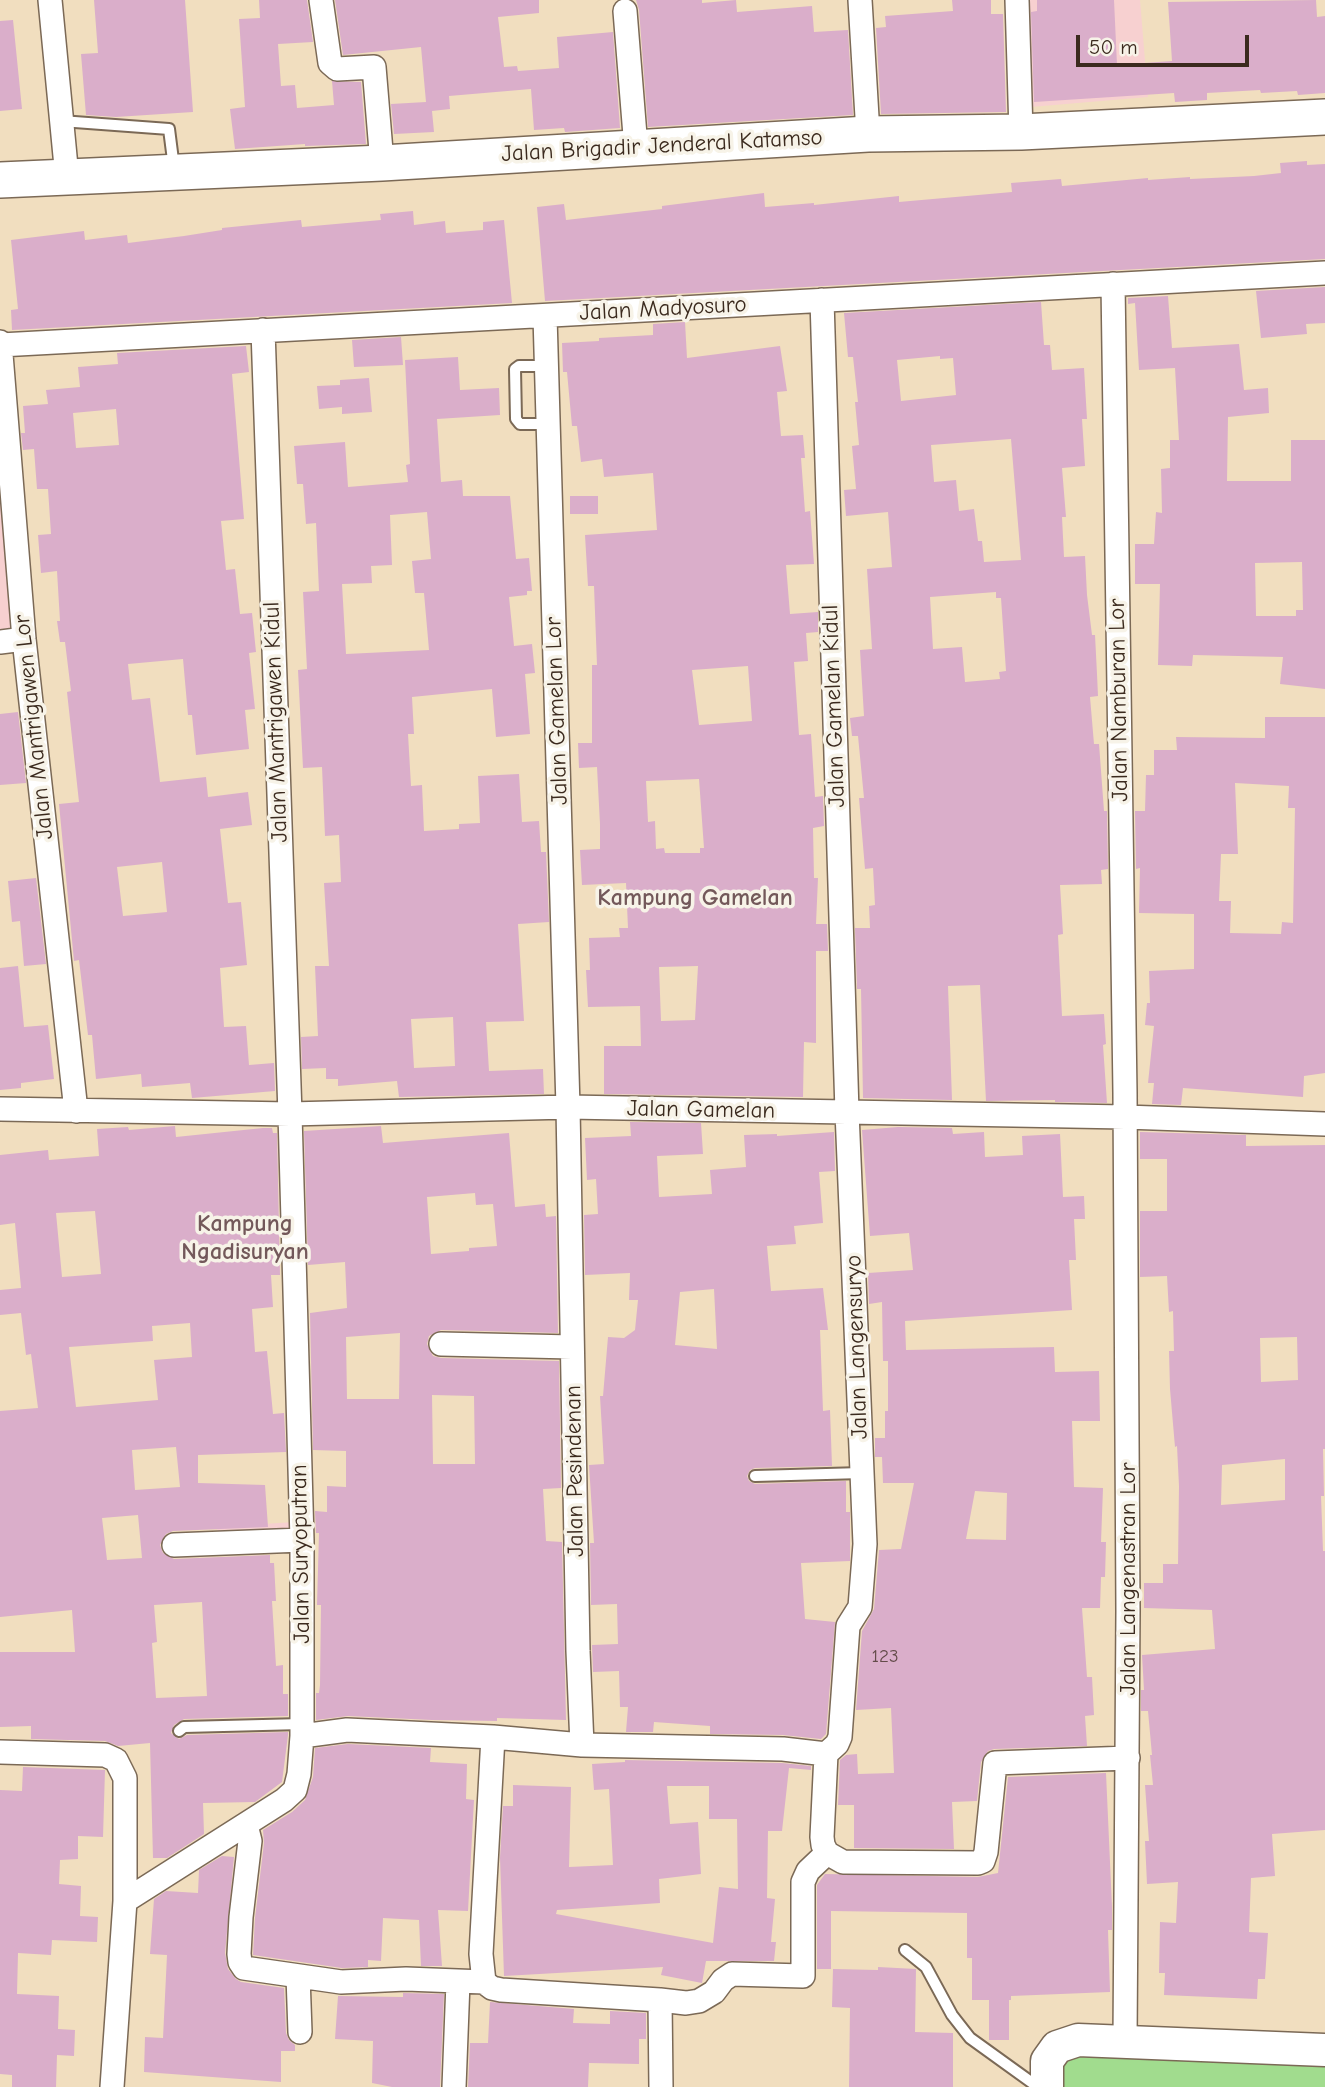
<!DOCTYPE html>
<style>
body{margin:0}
#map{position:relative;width:1325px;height:2087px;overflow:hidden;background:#f1debf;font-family:"Comic Neue",sans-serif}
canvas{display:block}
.scale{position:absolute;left:1076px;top:35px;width:173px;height:32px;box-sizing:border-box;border:4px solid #3b2a1e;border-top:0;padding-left:9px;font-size:21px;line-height:24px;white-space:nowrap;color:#3b2a1e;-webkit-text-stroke:5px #f7f3e8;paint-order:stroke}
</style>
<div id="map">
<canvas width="1325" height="2087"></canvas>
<div class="scale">50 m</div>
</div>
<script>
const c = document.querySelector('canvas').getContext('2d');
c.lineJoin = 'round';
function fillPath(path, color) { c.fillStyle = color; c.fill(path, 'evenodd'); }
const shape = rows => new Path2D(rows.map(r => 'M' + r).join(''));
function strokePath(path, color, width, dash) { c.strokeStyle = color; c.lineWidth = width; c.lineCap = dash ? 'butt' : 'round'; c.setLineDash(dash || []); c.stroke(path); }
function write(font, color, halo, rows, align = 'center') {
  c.font = font + ' "Comic Neue",sans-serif'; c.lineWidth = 7; c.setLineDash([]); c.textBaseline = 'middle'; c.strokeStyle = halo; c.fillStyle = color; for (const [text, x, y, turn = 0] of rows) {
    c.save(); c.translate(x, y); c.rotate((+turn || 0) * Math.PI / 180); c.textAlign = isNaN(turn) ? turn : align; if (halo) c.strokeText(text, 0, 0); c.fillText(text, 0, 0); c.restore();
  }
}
fillPath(shape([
 [1011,0,1140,0,1148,97,1019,108],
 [0,497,5,497,16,638,0,639],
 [294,1522,295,1540,218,1545,217,1527]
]), '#f7d0d0');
fillPath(shape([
 [1082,2052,1325,2066,1325,2087,1057,2087,1064,2058]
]), '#a1dc8e');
fillPath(shape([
 [94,0,185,0,193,112,116,117,86,115,81,54,98,53],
 [259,0,307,0,313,42,278,44,281,86,295,85,297,108,334,105,332,81,361,82,366,144,305,146,305,144,235,149,230,109,245,107,239,19,260,18],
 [335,0,539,0,539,13,498,17,504,67,517,66,518,71,559,68,557,37,613,32,620,128,565,132,564,128,534,130,531,89,449,96,450,109,432,111,434,132,394,134,391,104,426,102,421,47,343,55],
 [636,0,702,0,702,3,736,0,737,12,812,6,814,32,848,30,853,115,648,127,639,10],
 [952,0,991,0,991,14,1003,14,1006,112,881,114,876,28,886,27,885,16,953,11],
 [1037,0,1114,0,1117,65,1172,61,1168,2,1316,0,1317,17,1325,16,1325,93,1298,95,1297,91,1261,93,1260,90,1207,93,1207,100,1175,102,1174,93,1034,102,1031,12,1037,11],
 [13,20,22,109,0,111,0,21],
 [1307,161,1307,165,1325,164,1325,259,545,301,537,207,564,204,566,220,662,209,662,206,764,193,765,207,814,203,814,205,899,196,899,202,1012,192,1011,183,1061,179,1062,186,1148,178,1148,180,1190,177,1190,179,1254,176,1281,173,1280,163],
 [413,211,414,225,445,221,446,233,483,230,483,222,504,220,512,303,12,330,11,310,18,309,11,240,84,231,85,240,127,235,128,243,184,236,222,230,222,228,301,220,302,227,381,220,380,214],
 [1325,287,1325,323,1306,324,1307,334,1261,338,1256,291],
 [1168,296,1172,348,1239,344,1244,390,1268,388,1269,413,1228,417,1227,481,1291,481,1291,440,1325,440,1325,689,1280,684,1283,657,1193,655,1192,666,1158,665,1160,584,1135,584,1135,544,1154,544,1156,512,1162,513,1161,469,1170,468,1170,440,1179,440,1175,368,1139,370,1135,303,1128,304,1128,298],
 [1302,562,1303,610,1296,610,1296,616,1256,616,1255,563],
 [1041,302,1044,345,1050,345,1052,370,1084,368,1087,419,1082,419,1085,466,1062,468,1066,517,1062,517,1064,557,1085,556,1087,595,1092,635,1095,635,1097,674,1098,696,1090,697,1094,744,1099,744,1104,811,1107,811,1108,869,1101,870,1102,884,1060,885,1063,934,1058,935,1062,1016,1104,1014,1106,1044,1103,1045,1107,1103,1055,1102,1055,1100,986,1101,980,985,948,986,952,1100,863,1098,861,989,857,989,855,928,870,928,869,906,875,905,873,868,865,869,859,798,864,798,858,736,852,736,850,718,864,716,860,650,872,649,867,569,892,567,888,512,846,516,844,490,856,489,852,446,859,445,855,402,858,402,853,357,848,357,844,313],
 [940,356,940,359,953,358,956,395,901,401,897,360],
 [1011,439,1021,560,984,562,982,541,978,541,974,509,959,511,956,480,934,482,931,445],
 [996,592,996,598,1001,598,1006,671,999,672,1000,679,965,682,962,647,933,649,930,597],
 [685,322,687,358,780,346,787,391,777,392,781,436,803,435,805,458,801,458,805,512,810,511,814,564,786,565,790,614,818,612,818,632,806,633,808,661,794,662,799,735,811,734,815,797,823,796,824,826,813,828,814,878,818,878,816,924,827,924,828,951,816,951,816,1043,804,1042,803,1097,604,1094,604,1046,641,1046,640,1006,588,1007,586,970,590,970,589,938,620,937,619,928,628,928,626,883,582,885,580,850,600,849,600,824,597,767,579,768,578,743,592,743,592,665,597,665,594,586,588,586,585,535,657,530,653,473,604,477,602,459,581,462,577,426,572,426,567,372,563,372,562,343,599,341,599,338,653,335,653,324],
 [748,666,752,721,699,725,692,670],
 [699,779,704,848,700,848,700,853,665,853,664,848,656,849,655,821,648,822,646,781],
 [698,966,695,1020,661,1021,659,967],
 [401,337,403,365,354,367,352,340],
 [246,346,249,372,232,374,244,519,221,521,226,570,235,569,240,614,252,613,256,652,249,653,255,709,245,710,249,749,196,755,192,715,188,715,183,659,128,664,132,700,150,698,160,782,206,777,208,797,248,792,252,825,220,829,228,903,241,902,247,965,220,968,224,1027,246,1026,249,1065,274,1063,275,1091,192,1098,190,1083,142,1087,141,1074,96,1079,92,1035,88,1035,79,960,74,961,59,804,79,802,67,692,71,691,65,642,60,642,57,621,60,621,57,571,41,573,38,535,51,534,48,489,37,489,34,449,23,450,21,433,25,433,23,406,48,404,46,390,80,387,78,367,118,364,117,353],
 [116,409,119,445,76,448,73,413],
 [162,862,167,912,123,916,117,867],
 [458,357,460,390,499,388,500,415,437,419,441,482,462,480,463,496,510,496,516,559,529,558,532,591,527,591,527,595,509,597,514,646,532,644,535,673,525,674,530,734,496,737,492,689,412,697,414,734,408,734,411,786,422,785,424,831,459,829,459,824,480,823,478,776,519,774,522,822,539,821,541,852,546,852,549,922,518,924,524,1021,486,1022,489,1071,543,1069,544,1094,399,1097,397,1081,338,1086,338,1079,326,1079,326,1068,302,1069,301,1037,318,1036,315,966,329,966,324,883,341,882,339,835,325,836,322,767,303,768,298,670,307,669,303,592,319,591,316,523,306,524,303,484,297,484,294,446,345,442,348,487,408,482,406,465,410,464,405,360],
 [427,512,431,559,412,561,415,593,424,593,429,650,346,654,342,584,372,583,371,566,392,565,390,515],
 [453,1017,455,1066,414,1068,411,1019],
 [369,378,372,412,342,414,342,407,319,409,317,386,340,385,340,380],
 [570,496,598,496,598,514,570,514],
 [18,712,26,783,0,785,0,714],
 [1265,717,1325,717,1325,1073,1304,1076,1303,1097,1183,1088,1181,1105,1152,1104,1154,1083,1148,1083,1154,1026,1145,1025,1147,1003,1150,1003,1149,971,1194,969,1194,914,1139,913,1140,868,1136,869,1135,811,1145,811,1146,775,1154,775,1154,750,1177,750,1176,737,1265,738],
 [1235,783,1289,786,1288,808,1295,808,1293,923,1282,922,1281,934,1230,933,1231,901,1219,901,1221,854,1238,854],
 [36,878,46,964,24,966,20,921,12,922,8,881],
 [18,966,24,1027,48,1025,54,1079,21,1083,21,1088,0,1090,0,968],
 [630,1122,701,1123,703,1154,657,1156,659,1197,712,1194,710,1170,746,1167,744,1135,777,1134,777,1136,834,1132,835,1171,819,1172,823,1223,794,1226,796,1244,767,1246,771,1291,823,1288,828,1330,820,1330,823,1411,830,1410,832,1466,755,1468,750,1470,747,1476,749,1481,755,1484,846,1481,846,1512,850,1512,850,1561,801,1563,805,1619,835,1622,826,1734,821,1739,783,1735,710,1734,710,1726,654,1722,653,1732,626,1732,628,1707,620,1707,619,1671,593,1672,592,1645,618,1644,617,1604,591,1605,590,1543,594,1543,589,1465,604,1464,600,1396,603,1396,608,1337,624,1338,635,1330,638,1300,629,1300,630,1273,585,1275,584,1215,598,1214,596,1179,587,1180,585,1138,631,1136],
 [714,1289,717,1349,675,1345,680,1292],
 [175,1126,176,1137,263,1128,272,1128,273,1133,277,1133,280,1275,271,1275,273,1307,252,1309,255,1352,267,1351,273,1414,284,1413,286,1452,198,1455,198,1483,265,1485,268,1527,173,1531,166,1534,160,1545,163,1553,174,1559,270,1555,270,1563,274,1563,276,1601,272,1601,276,1666,283,1665,283,1694,288,1694,288,1716,184,1719,174,1725,171,1733,179,1739,187,1735,288,1732,288,1735,282,1782,255,1802,203,1803,204,1834,167,1858,153,1858,150,1743,118,1746,105,1741,31,1739,31,1726,0,1727,0,1652,75,1652,72,1610,0,1617,0,1411,38,1408,31,1354,26,1355,21,1313,0,1315,0,1290,21,1288,15,1223,0,1225,0,1155,48,1150,49,1160,99,1156,97,1129,128,1127,129,1130],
 [95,1211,101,1274,62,1277,56,1213],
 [190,1323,192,1357,154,1360,158,1400,76,1407,69,1347,153,1341,152,1326],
 [176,1447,180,1487,135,1490,132,1450],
 [138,1515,142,1558,107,1560,102,1518],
 [202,1602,207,1696,156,1698,152,1643,157,1642,154,1605],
 [381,1126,383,1143,509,1133,515,1207,545,1204,546,1217,556,1216,558,1333,441,1330,429,1336,427,1344,433,1356,441,1358,559,1361,561,1488,543,1489,546,1541,562,1542,566,1720,497,1718,497,1721,432,1720,348,1716,316,1720,316,1693,319,1693,320,1685,321,1605,317,1605,319,1533,316,1533,315,1511,327,1512,327,1486,346,1487,346,1451,313,1450,310,1313,347,1308,345,1262,308,1265,304,1131],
 [475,1193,476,1205,493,1204,497,1246,469,1248,469,1251,431,1254,427,1197],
 [400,1333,399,1399,347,1399,346,1337],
 [432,1395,474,1396,475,1464,433,1464],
 [898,1127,952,1128,953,1134,984,1132,985,1157,1023,1155,1022,1136,1060,1134,1063,1197,1084,1196,1085,1219,1074,1219,1076,1260,1069,1260,1072,1310,905,1321,906,1350,1054,1347,1055,1372,1099,1371,1100,1421,1072,1421,1074,1487,1103,1488,1101,1542,1106,1542,1105,1577,1101,1577,1100,1608,1082,1608,1087,1677,1092,1677,1094,1715,1085,1716,1087,1746,994,1749,988,1751,981,1762,977,1801,952,1802,954,1849,854,1848,854,1805,838,1805,840,1760,846,1755,857,1754,858,1774,894,1773,891,1708,856,1710,862,1631,874,1609,879,1550,901,1549,914,1483,883,1483,882,1457,875,1457,875,1438,885,1438,885,1411,888,1411,888,1361,883,1361,882,1302,869,1304,868,1273,913,1270,909,1233,870,1236,862,1130],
 [975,1491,1007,1493,1006,1540,966,1539],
 [1140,1132,1246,1135,1246,1146,1325,1145,1325,1449,1323,1449,1324,1496,1321,1496,1323,1551,1325,1551,1325,1830,1272,1834,1275,1876,1251,1878,1249,1932,1268,1933,1265,1979,1258,1979,1257,1999,1164,1995,1165,1973,1159,1973,1160,1922,1176,1923,1178,1882,1147,1884,1145,1841,1149,1841,1145,1785,1153,1785,1150,1755,1152,1755,1148,1711,1141,1711,1141,1690,1144,1690,1142,1655,1215,1649,1212,1610,1144,1608,1144,1583,1163,1583,1163,1564,1178,1564,1179,1486,1177,1446,1175,1447,1170,1389,1169,1351,1174,1351,1173,1311,1169,1312,1167,1276,1140,1277,1140,1211,1167,1211,1167,1159,1140,1159],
 [1297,1337,1298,1380,1261,1382,1260,1338],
 [1285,1459,1285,1500,1221,1505,1222,1465],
 [348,1744,431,1748,430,1762,467,1764,466,1799,474,1800,468,1911,438,1910,442,1966,421,1966,419,1920,383,1918,381,1961,368,1960,368,1967,342,1968,253,1955,255,1918,264,1843,263,1830,292,1812,305,1800,313,1777,315,1748],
 [625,1760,782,1763,811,1766,811,1770,789,1768,782,1831,768,1831,767,1898,775,1899,771,1942,776,1942,774,1961,706,1961,702,1983,661,1975,663,1967,504,1976,500,1858,503,1806,513,1806,513,1785,571,1787,569,1867,613,1865,609,1789,594,1790,592,1764,625,1762],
 [667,1786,709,1786,709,1819,737,1819,738,1889,719,1887,713,1943,556,1914,557,1910,660,1903,659,1879,701,1874,698,1822,670,1824],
 [23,1767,105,1770,103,1837,78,1836,78,1859,60,1860,59,1884,81,1886,80,1916,98,1917,97,1942,52,1940,51,1955,18,1953,17,1994,59,1996,58,2029,75,2030,74,2056,57,2055,56,2087,12,2087,12,2075,0,2074,0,1790,22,1791],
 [1106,1773,1112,1907,1112,1930,1108,1930,1110,1992,1011,1996,1011,2000,1009,2000,1009,2040,989,2040,989,2000,972,2000,972,1958,967,1958,967,1913,831,1911,831,1969,817,1969,817,1885,825,1874,978,1877,998,1873,1008,1777],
 [222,1856,234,1857,225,1953,228,1969,236,1979,241,1982,284,1988,286,2033,289,2040,295,2045,295,2051,281,2051,281,2082,144,2072,145,2037,163,2038,167,1955,150,1954,154,1899,166,1891,198,1893,199,1870],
 [878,1967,916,1969,915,2032,953,2033,953,2087,849,2087,850,2008,832,2007,833,1969,878,1970],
 [403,1993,444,1994,440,2087,392,2087,372,2083,373,2041,335,2039,338,1996,403,1997],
 [490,2002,574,2009,573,2023,610,2024,610,2011,646,2013,646,2039,639,2039,639,2064,589,2063,588,2087,468,2087,470,2043,488,2043]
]), '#daaeca');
const lane = shape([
 [61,121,169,129,174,168],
 [547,366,519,366,515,369,516,419,520,424,549,424],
 [755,1476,862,1473],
 [179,1731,184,1727,302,1724],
 [905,1950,926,1967,952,2015,970,2038,1038,2087]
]);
const street = shape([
 [50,0,67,177],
 [321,0,330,63,337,69,374,67,382,163],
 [860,0,868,134],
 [1017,0,1021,132],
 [625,11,636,148],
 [1113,284,1125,1093,1128,1611,1125,2041],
 [822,300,847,1112,865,1544,860,1607,848,1626,840,1737,837,1744,826,1754,822,1837,823,1845,827,1853,843,1862,978,1863,983,1861,986,1852,995,1763,1128,1758],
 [545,316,568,1107,578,1651,582,1745],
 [0,342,24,639,76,1111],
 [0,345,1325,273],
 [0,642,24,639],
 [0,1109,290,1114,568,1107,1125,1117,1325,1124],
 [441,1344,572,1347],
 [174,1545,302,1540],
 [302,1736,347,1730,493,1737,582,1745,783,1749,826,1754],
 [0,1752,105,1755,116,1760,125,1778,125,1901,112,2087],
 [246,1825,250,1841,241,1917,239,1954,240,1962,244,1968,341,1982,406,1979,484,1982,492,1988,501,1990,660,2000,661,2087],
 [125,1901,284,1800,295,1790,299,1774,302,1736,302,1540,290,1114,263,330],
 [298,1976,300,2032],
 [484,1982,481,1954,493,1737],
 [660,2000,686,2003,699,2001,714,1992,723,1980,732,1974,803,1976,803,1882,808,1871,827,1853],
 [454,2087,458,1982]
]);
const secondary = shape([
 [1047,2087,1047,2061,1057,2047,1078,2040,1325,2050]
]);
const primary = shape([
 [0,180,382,163,868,134,1021,132,1325,117]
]);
strokePath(lane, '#7b6956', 14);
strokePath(street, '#7b6956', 26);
strokePath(secondary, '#7b6956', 35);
strokePath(primary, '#7b6956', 38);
strokePath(lane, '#fff', 10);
strokePath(street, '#fff', 23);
strokePath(secondary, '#fff', 32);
strokePath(primary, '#fff', 35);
write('19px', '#634b49', null, [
 ["123",885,1657]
]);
write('23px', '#3b2a1e', '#f7f3e8', [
 ["Jalan Brigadir Jenderal Katamso",662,146,-3],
 ["Jalan Madyosuro",663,309,-3],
 ["Jalan Namburan Lor",1119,700,-91],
 ["Jalan Gamelan Kidul",834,706,-92],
 ["Jalan Gamelan Lor",557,711,-92],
 ["Jalan Mantrigawen Kidul",276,722,-92],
 ["Jalan Mantrigawen Lor",34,727,-96],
 ["Jalan Gamelan",701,1110,1],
 ["Jalan Langensuryo",857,1347,-92],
 ["Jalan Pesindenan",575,1471,-91],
 ["Jalan Suryoputran",301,1554,-91],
 ["Jalan Langenastran Lor",1128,1579,-90]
]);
write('bold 24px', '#73585a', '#f7f3e8', [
 ["Kampung Gamelan",695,898],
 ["Kampung",245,1224],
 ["Ngadisuryan",245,1252]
]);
</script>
